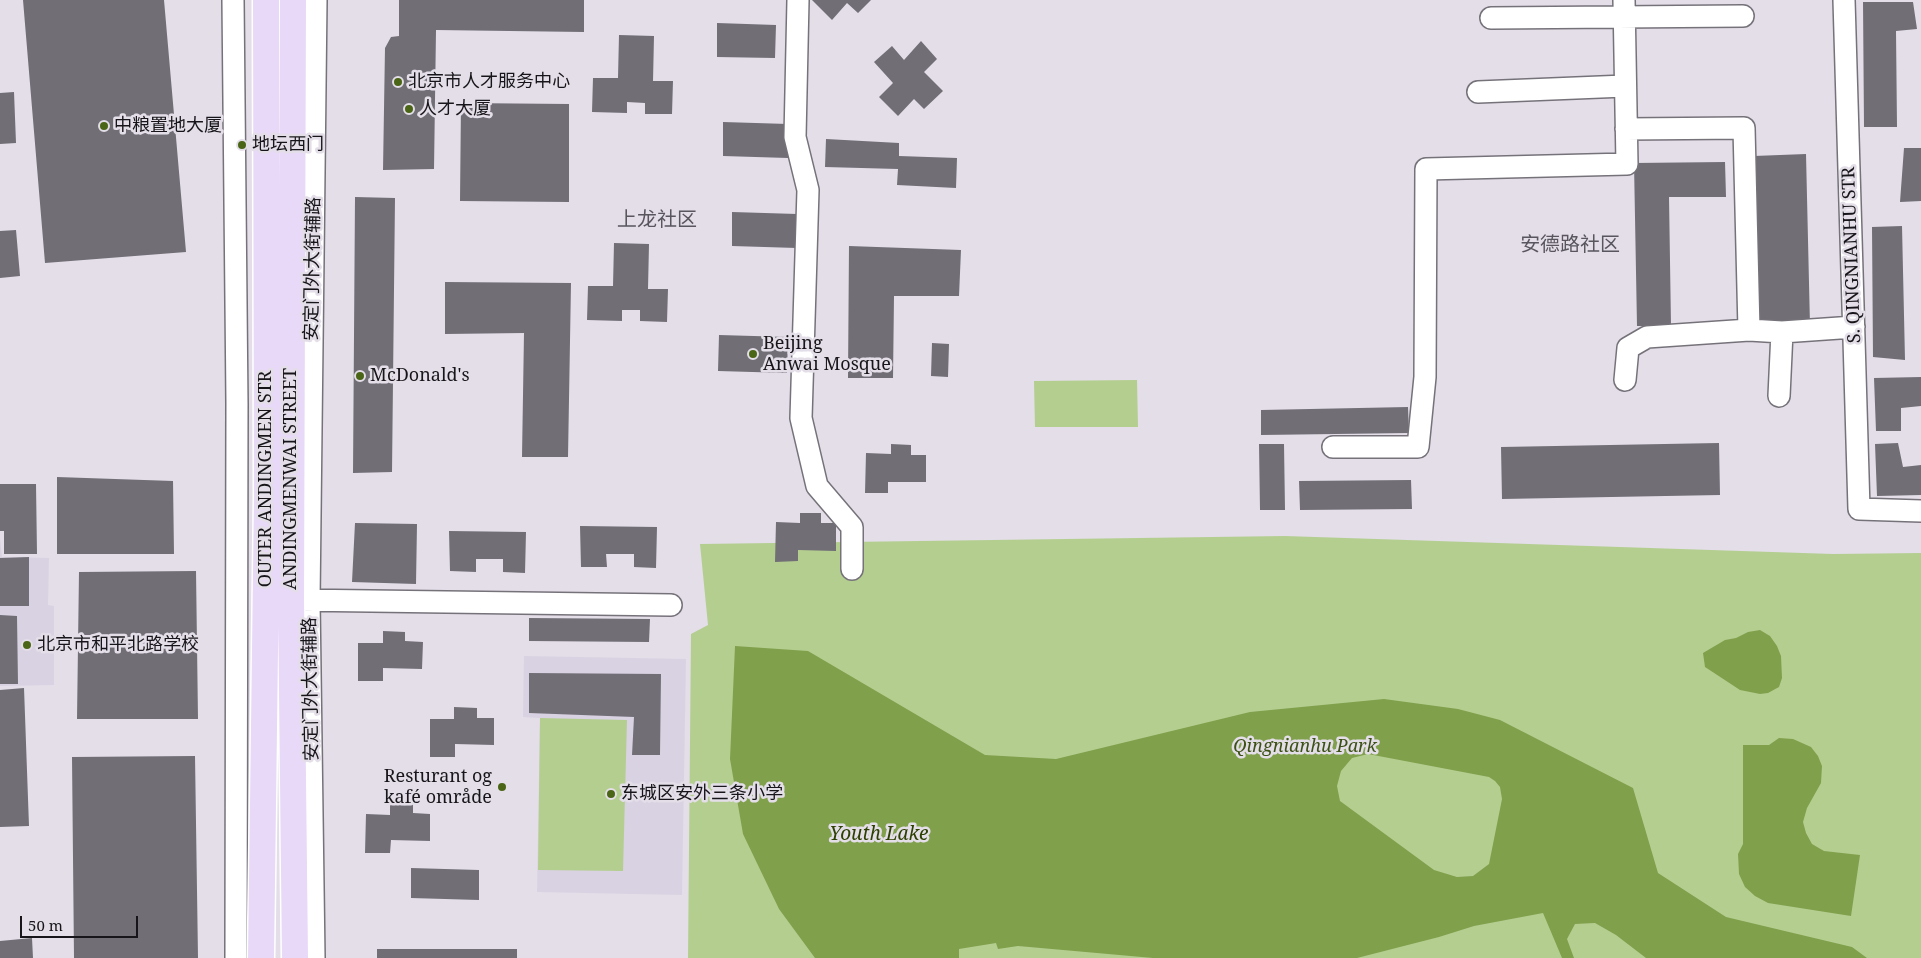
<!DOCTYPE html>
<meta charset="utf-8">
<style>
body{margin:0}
#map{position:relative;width:1921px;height:958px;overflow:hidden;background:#e3dee8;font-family:"Noto Serif",serif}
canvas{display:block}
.scale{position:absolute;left:20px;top:916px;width:118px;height:22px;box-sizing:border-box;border:2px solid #171519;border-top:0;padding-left:6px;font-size:15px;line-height:18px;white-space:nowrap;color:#171519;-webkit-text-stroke:4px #e3dee8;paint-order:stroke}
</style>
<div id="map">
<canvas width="1921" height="958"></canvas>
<div class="scale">50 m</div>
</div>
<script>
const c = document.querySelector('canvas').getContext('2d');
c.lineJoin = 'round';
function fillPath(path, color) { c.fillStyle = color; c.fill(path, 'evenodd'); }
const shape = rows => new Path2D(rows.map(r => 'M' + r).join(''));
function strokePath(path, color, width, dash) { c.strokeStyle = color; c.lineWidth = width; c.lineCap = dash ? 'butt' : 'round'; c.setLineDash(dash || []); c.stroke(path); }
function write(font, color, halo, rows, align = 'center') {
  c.font = font + ' "Noto Serif","Noto Sans SC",serif'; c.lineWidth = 5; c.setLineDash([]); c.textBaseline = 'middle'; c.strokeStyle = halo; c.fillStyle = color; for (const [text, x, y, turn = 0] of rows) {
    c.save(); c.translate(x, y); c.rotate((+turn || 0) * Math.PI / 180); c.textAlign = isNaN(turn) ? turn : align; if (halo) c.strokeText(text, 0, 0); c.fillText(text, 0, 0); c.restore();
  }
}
fillPath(shape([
 [0,539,2,557,49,558,48,605,54,606,54,685,0,686],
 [524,656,686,659,682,895,537,892,540,718,523,717]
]), '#d9d2e2');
fillPath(shape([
 [1137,380,1138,427,1035,427,1034,381],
 [1285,536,1833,554,1921,553,1921,958,688,958,691,634,708,625,700,544],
 [540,718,627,720,623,871,538,870]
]), '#b4ce90');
fillPath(shape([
 [1760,630,1770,636,1777,646,1781,656,1782,678,1779,687,1768,693,1760,694,1740,690,1705,667,1703,653,1725,640,1736,638,1748,632],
 [735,646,808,651,985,755,1056,759,1250,712,1384,699,1458,709,1500,720,1633,788,1658,873,1726,917,1852,947,1867,958,1646,958,1616,935,1595,923,1575,924,1567,939,1574,958,1562,958,1543,913,1474,926,1439,937,1357,958,1153,958,1018,946,998,949,996,943,959,949,959,958,815,958,779,909,743,834,730,759],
 [1368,754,1489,777,1495,781,1500,787,1502,799,1489,864,1473,876,1457,877,1434,870,1340,801,1337,786,1341,771,1352,758],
 [1779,738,1793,739,1811,747,1818,756,1822,766,1821,783,1807,808,1803,822,1806,833,1812,844,1824,851,1860,855,1851,916,1768,903,1755,896,1745,887,1739,874,1738,854,1743,844,1743,745,1769,745]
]), '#81a04c');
fillPath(shape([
 [23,0,164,0,186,252,45,263],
 [399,0,584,0,584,32,436,30,434,169,383,170,385,48,391,37,399,36],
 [812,0,871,0,858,13,847,3,832,20],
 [1863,2,1913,2,1917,29,1896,31,1897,127,1864,127],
 [717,23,776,25,775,58,717,57],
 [619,35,654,36,653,81,673,81,672,114,645,114,645,103,627,102,627,113,592,112,593,78,618,78],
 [921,41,937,59,924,72,943,91,924,109,914,99,898,116,879,97,893,83,874,62,892,46,904,60],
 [14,92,16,143,0,144,0,93],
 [461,103,569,104,569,202,460,201],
 [723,122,788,124,788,158,723,156],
 [826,139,899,143,899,156,957,158,956,188,897,185,898,169,825,167],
 [1904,148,1921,148,1921,201,1900,202],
 [1806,154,1810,326,1758,327,1754,156],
 [1725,162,1726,197,1669,197,1671,326,1637,326,1634,163],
 [355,197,395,198,392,472,353,473],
 [732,212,797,214,797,248,732,246],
 [1902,226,1905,360,1873,357,1872,227],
 [16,230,20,276,0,278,0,231],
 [614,243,649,244,648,289,668,289,667,322,640,321,640,310,622,310,622,321,587,320,588,286,613,286],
 [849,246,961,250,959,296,894,296,893,378,848,378],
 [445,282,571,283,568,457,522,457,524,333,445,334],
 [719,335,788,337,787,373,718,371],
 [932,343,949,344,948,377,931,376],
 [1921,377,1921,406,1901,408,1901,431,1876,431,1874,378],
 [1408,407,1409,433,1261,435,1261,410],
 [1719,443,1720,495,1502,499,1501,447],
 [1898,443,1903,467,1921,465,1921,495,1877,496,1875,444],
 [891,444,911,445,911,455,926,455,926,482,888,482,888,493,865,493,866,453,891,454],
 [1259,444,1284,444,1285,510,1260,510],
 [57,477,173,481,174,554,57,554],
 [1411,480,1412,509,1300,510,1299,481],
 [0,484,36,484,37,554,4,554,4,531,0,531],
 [800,513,821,513,821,523,836,523,836,551,798,550,798,561,775,562,776,522,800,523],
 [355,523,417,524,416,584,352,582],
 [580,526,657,527,656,568,634,567,634,554,606,554,607,567,581,567],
 [449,531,526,532,525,573,503,572,503,559,476,559,476,572,450,571],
 [29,557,29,606,0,606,0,558],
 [196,571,198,719,77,719,79,572],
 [0,615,17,616,18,684,0,684],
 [529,618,650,619,649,642,529,641],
 [383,631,405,632,405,641,423,642,422,669,383,668,383,681,358,681,358,643,383,643],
 [529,673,661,674,660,755,632,755,634,717,529,713],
 [24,688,29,826,0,827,0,690],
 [454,707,477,708,477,718,494,718,494,745,455,744,455,757,430,757,430,719,454,719],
 [195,756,198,958,74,958,72,757],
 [390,803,413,804,413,813,430,814,430,841,391,840,390,853,365,853,366,814,390,815],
 [411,868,479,870,479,900,411,898],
 [32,938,33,958,0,958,0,941],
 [377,949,517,949,517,958,377,958]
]), '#716e76');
const minor = shape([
 [233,0,237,403,236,958],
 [798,0,795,137,808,190,801,418,817,486,852,527,852,569],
 [1844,0,1859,509,1921,511],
 [1491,18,1743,16],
 [1478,92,1625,86],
 [1749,330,1782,332,1779,396],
 [1782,332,1854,327],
 [1625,380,1628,348,1647,337,1749,330,1744,128,1626,129],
 [1333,447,1418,447,1425,377,1426,169,1627,164,1624,0],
 [296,600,671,605],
 [314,958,309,600,316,0]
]);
const major = shape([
 [293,0,291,600,295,958],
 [261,958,267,497,266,0]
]);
strokePath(minor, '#76727a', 24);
strokePath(major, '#fff', 29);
strokePath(minor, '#fff', 21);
strokePath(major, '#e8d9f8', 26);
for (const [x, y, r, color] of [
 [398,82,5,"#4b6516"],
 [409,109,5,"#4b6516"],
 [104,126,5,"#4b6516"],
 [242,145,5,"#4b6516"],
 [753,354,5,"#4b6516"],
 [360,376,5,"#4b6516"],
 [27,645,5,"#4b6516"],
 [502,787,5,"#4b6516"],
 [611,794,5,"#4b6516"]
]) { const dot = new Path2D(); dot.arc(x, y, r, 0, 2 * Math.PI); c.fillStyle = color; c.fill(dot); strokePath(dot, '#e3dee8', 2); }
write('18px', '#171519', '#e3dee8', [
 ["北京市人才服务中心",408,82],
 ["人才大厦",419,109],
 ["中粮置地大厦",114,126],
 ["地坛西门",252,145],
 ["Beijing",763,344],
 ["Anwai Mosque",763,365],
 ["McDonald's",370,376],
 ["北京市和平北路学校",37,645],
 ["Resturant og",492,777,"right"],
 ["kafé område",492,798,"right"],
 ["东城区安外三条小学",621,794]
], 'left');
write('18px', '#171519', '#e3dee8', [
 ["S. QINGNIANHU STR",1852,255,-92],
 ["安定门外大街辅路",313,269,-89],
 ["OUTER ANDINGMEN STR",266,479,-90],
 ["ANDINGMENWAI STREET",291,479,-90],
 ["安定门外大街辅路",311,689,-91]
]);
write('italic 18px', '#3c5114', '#e3dee8', [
 ["Qingnianhu Park",1305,747]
]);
write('italic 19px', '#2d4000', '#e3dee8', [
 ["Youth Lake",879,835]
]);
write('20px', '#5a565e', '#e3dee8', [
 ["上龙社区",657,220],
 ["安德路社区",1570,245]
]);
</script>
